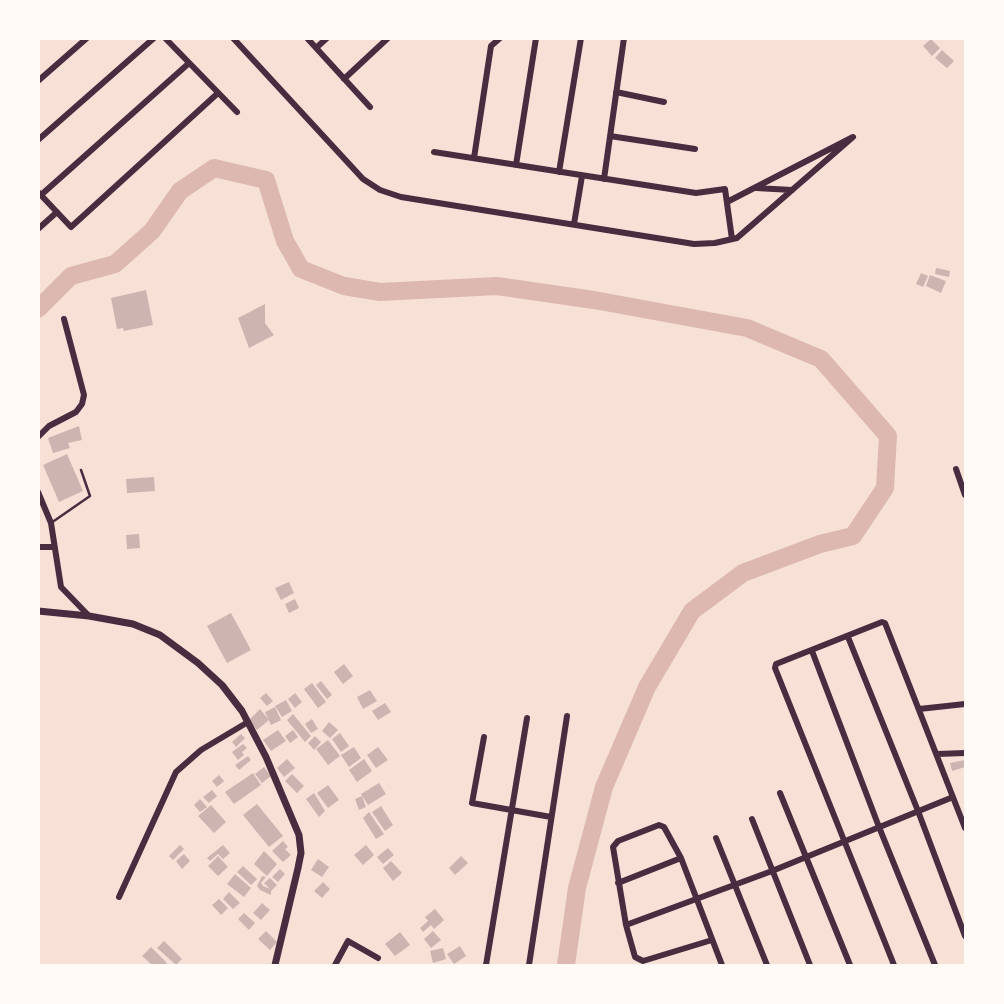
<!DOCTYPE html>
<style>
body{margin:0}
#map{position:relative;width:1004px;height:1004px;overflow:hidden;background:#f7e1d7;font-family:"Open Sans",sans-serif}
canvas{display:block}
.frame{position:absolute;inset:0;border:40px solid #fffaf5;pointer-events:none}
</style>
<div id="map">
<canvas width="1004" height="1004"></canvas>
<div class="frame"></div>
</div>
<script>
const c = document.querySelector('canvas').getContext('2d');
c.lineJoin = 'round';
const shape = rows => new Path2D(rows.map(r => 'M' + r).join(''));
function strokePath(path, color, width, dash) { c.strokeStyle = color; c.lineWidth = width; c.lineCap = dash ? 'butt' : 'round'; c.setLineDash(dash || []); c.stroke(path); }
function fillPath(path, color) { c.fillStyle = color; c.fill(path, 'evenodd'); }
strokePath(shape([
 [38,309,71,276,115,264,152,231,180,191,214,168,266,180,285,241,301,269,344,286,380,292,497,286,594,300,747,328,821,359,888,436,885,488,853,536,820,544,743,573,692,611,647,687,604,787,577,888,566,965]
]), '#dcb8b0', 18);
fillPath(shape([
 [931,39,940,48,932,56,923,46],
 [942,50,954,61,947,68,935,58],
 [936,268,950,271,949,277,935,274],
 [921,273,928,276,923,287,916,284],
 [930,275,946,281,941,293,926,286],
 [146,290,153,325,124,331,123,328,117,329,111,298],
 [265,304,265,323,274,335,249,348,238,318],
 [79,426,82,440,68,443,70,448,53,453,48,438],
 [67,454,83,491,59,502,43,465],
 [154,477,155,491,127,493,126,479],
 [139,534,140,548,127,549,126,535],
 [289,582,294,593,281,600,275,588],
 [295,599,299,608,289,613,285,604],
 [231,613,251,650,227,663,207,626],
 [344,664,353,676,343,684,334,672],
 [321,681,332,695,327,699,316,685],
 [312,683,326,702,318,708,304,689],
 [370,690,377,701,363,709,357,697],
 [266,693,273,701,267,706,260,698],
 [295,693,302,702,295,708,288,699],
 [286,700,292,711,282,717,275,706],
 [385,703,391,712,378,720,372,711],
 [275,707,281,720,271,725,265,712],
 [260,709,269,720,257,730,249,720],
 [293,714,311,736,305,742,287,720],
 [312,719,318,729,311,733,305,724],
 [329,722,338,730,330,738,322,731],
 [278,730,286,741,271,751,263,740],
 [293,730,298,737,290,743,285,736],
 [340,733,349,746,341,752,332,739],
 [241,734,245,738,236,747,232,742],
 [315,736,321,742,314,750,308,743],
 [328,740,340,756,328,765,316,749],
 [243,744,247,748,242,752,244,755,238,760,232,752],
 [354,747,361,758,349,767,341,755],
 [378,747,388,760,376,768,367,755],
 [248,756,251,760,239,770,235,765],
 [287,759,295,768,284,777,277,768],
 [364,759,372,771,357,782,349,770],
 [965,760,965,767,952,771,950,763],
 [264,767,271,776,262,783,255,774],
 [253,773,261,785,234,804,225,792],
 [292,774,304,786,297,793,285,781],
 [219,775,224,781,217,787,212,781],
 [379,783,386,794,368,805,361,794],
 [328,785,339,800,328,808,317,793],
 [212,790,217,796,209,803,203,797],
 [314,793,325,811,319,817,306,799],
 [362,796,366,807,359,810,355,799],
 [200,799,207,807,200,812,194,805],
 [257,804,283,836,269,847,243,815],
 [211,805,226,822,214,833,198,816],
 [381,806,393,825,385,831,372,812],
 [369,812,384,834,376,839,363,818],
 [283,841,288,847,285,849,291,855,283,862,272,851],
 [180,845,184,849,173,860,169,856],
 [223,845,230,853,223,859,218,854,210,861,207,858],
 [366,845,374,855,363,865,354,855],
 [388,848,394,855,383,864,377,857],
 [264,851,277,864,267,876,254,864],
 [184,854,190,861,182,869,176,861],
 [218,856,228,867,218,876,208,866],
 [461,856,468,863,455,875,449,868],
 [318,859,329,867,322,877,311,870],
 [391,861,402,873,393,881,383,868],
 [243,866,257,879,251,885,237,872],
 [280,869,285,874,278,882,272,877],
 [235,874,251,888,244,897,227,884],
 [262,876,266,877,261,883,263,886,270,889,264,883,270,878,277,885,271,891,271,895,260,890,257,886],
 [323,882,330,889,322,898,314,891],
 [229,892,240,903,233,909,223,899],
 [219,899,228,908,221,915,212,905],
 [262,903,270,910,261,920,253,913],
 [435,909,444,920,434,929,431,925,423,932,420,928,428,921,425,917],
 [244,913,255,923,249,930,238,919],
 [266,931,277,942,270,950,258,939],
 [433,931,441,940,431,948,424,939],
 [400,932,410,945,395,956,385,944],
 [164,941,182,959,176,965,157,948],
 [460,946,466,956,454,964,447,954],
 [151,947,167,963,165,965,152,965,142,956],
 [443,948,446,959,433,963,430,951]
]), '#ccb4b1');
strokePath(shape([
 [51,523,90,496,81,470]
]), '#4a2c40', 2.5);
strokePath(shape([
 [165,38,237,112],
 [233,38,363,179,380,190,401,197,694,244,715,243,737,238,853,137,727,202],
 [307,38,370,107],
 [316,48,327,38],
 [344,79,388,38],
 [38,81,87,38],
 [616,92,664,102],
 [610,136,695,149],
 [38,140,154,38],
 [434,152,696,193,725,189,732,239],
 [474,158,491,46,500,38],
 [516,165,536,38],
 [559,172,581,38],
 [604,179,624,38],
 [756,188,792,190],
 [38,192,71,227,218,93],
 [41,195,188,64],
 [574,224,582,176],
 [38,229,57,212],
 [38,437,49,426,76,412,82,404,84,395,64,319],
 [956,469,965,495],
 [38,492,51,523,61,587,89,616],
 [38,547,53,547],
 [848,637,918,811,965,936],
 [812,651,879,827,935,965],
 [919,709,965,704],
 [484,737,472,803,551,817],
 [937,754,965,753],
 [780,793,850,965],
 [752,819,810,965],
 [716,838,767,965],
 [681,858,664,827,659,825,618,841,613,847,626,925,635,957,643,961,712,940],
 [618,883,681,858,722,965],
 [119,897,176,772,201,750,248,722],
 [626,925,772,871,953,797],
 [335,965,348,941,378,958],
 [486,965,527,718],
 [529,965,567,716],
 [894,965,775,668,776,664,882,622,885,623,965,828]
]), '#4a2c40', 6);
strokePath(shape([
 [38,611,89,616,133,624,160,635,198,663,222,685,242,711,266,757,299,835,301,853,298,868,275,965]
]), '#4a2c40', 7);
</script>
